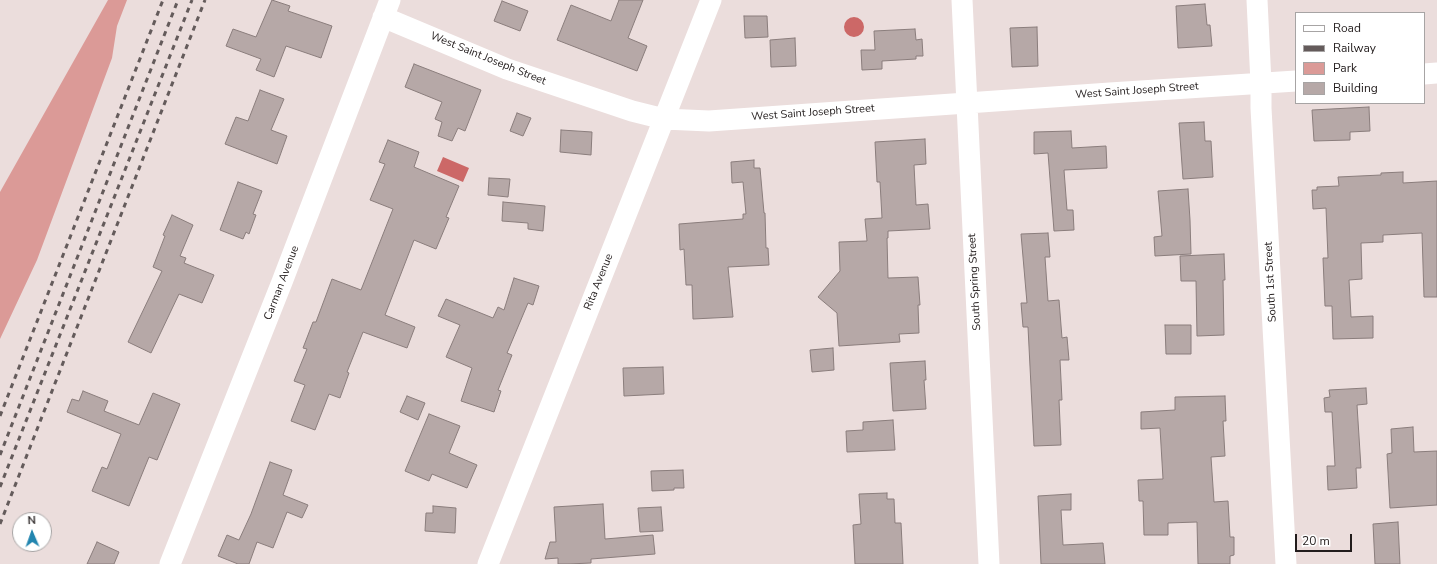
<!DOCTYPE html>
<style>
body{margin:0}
#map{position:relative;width:1437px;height:564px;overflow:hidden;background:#ebdddc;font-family:"Nunito Sans",sans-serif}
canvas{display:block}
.legend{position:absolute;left:1295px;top:12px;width:130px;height:92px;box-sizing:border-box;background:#fff;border:1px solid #a7a4a4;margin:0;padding:5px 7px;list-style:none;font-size:12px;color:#221c1c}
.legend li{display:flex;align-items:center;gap:8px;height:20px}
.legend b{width:20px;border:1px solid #a7a4a4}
.north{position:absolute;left:12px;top:512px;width:40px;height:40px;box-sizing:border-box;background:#fff;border:1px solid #a7a4a4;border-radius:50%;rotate:358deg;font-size:11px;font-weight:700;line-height:16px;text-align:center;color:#221c1c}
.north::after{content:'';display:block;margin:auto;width:14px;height:18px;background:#2185af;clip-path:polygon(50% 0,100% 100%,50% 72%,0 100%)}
.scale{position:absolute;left:1295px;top:534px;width:57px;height:18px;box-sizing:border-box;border:2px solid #221c1c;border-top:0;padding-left:5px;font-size:12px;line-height:14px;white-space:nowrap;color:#221c1c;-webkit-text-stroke:3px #fff;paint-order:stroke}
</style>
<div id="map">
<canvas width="1437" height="564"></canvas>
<ul class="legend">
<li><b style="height:5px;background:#fff"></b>Road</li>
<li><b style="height:5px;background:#645b5b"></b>Railway</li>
<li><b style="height:11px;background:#db9a97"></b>Park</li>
<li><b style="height:11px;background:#b6a8a7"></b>Building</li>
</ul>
<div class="north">N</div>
<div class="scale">20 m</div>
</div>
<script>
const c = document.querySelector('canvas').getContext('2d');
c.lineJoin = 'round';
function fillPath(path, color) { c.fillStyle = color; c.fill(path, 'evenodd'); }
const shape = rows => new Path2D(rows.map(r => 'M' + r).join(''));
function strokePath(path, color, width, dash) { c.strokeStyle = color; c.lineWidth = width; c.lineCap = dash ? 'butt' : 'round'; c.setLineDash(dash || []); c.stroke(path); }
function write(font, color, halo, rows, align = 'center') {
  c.font = font + ' "Nunito Sans",sans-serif'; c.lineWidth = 3.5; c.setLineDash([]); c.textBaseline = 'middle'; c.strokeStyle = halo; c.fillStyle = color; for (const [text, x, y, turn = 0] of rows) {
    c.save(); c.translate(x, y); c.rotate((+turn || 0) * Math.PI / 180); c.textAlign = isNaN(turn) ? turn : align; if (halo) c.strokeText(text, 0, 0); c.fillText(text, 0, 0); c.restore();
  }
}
fillPath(shape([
 [108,0,127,0,117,26,112,58,37,260,0,339,0,192]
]), '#db9a97');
fillPath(shape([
 '844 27a10 10 0 1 1 20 0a10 10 0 1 1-20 0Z',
 [443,157,469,168,463,182,437,171]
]), '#cc6867');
const building = shape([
 [272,0,290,6,288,11,332,26,321,58,286,46,274,77,256,70,261,59,226,46,233,29,256,37,272,0],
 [619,0,643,0,628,38,647,46,637,71,557,40,571,5,611,21,619,0],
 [502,1,528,11,520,31,494,21,502,1],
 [1205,4,1207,25,1210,25,1212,46,1178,48,1176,6,1205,4],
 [744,16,767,16,768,37,745,38,744,16],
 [1037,27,1038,66,1012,67,1010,28,1037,27],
 [915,29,916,40,922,39,923,56,916,56,916,59,882,61,882,69,862,70,861,50,875,50,874,31,915,29],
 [795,38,796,66,771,67,770,40,795,38],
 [414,64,481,90,465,131,458,128,452,141,438,136,442,122,435,119,442,102,405,87,414,64],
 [260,90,284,99,271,130,287,136,277,164,225,144,236,117,248,121,260,90],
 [1369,107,1370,131,1350,132,1350,140,1314,141,1312,110,1369,107],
 [517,113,531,118,523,136,510,131,517,113],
 [1204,122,1205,141,1211,141,1213,177,1183,179,1179,123,1204,122],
 [561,130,592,132,591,155,560,152,561,130],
 [1071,131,1072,148,1106,146,1107,168,1064,170,1067,210,1073,210,1074,230,1054,231,1048,153,1034,154,1034,132,1071,131],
 [925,139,926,164,914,165,916,205,928,204,930,229,888,231,888,238,887,238,888,278,918,277,920,305,918,305,919,333,899,334,900,342,839,346,837,313,818,297,840,271,839,242,867,241,865,219,882,218,880,182,877,182,875,142,925,139],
 [388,140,419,152,414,167,459,186,446,217,449,218,436,249,414,240,385,315,415,327,407,348,363,332,347,372,349,373,340,398,329,394,315,430,291,421,305,385,294,381,307,349,303,348,313,322,316,322,332,279,361,290,393,209,370,200,385,164,379,162,388,140],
 [754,160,754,168,760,168,764,213,765,213,766,248,768,248,769,265,728,267,733,317,693,319,692,285,686,285,684,249,680,250,679,224,743,219,743,214,746,214,743,182,732,183,731,162,754,160],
 [1403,172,1403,183,1437,181,1437,297,1424,297,1422,233,1383,235,1383,242,1361,243,1362,279,1349,280,1351,317,1373,316,1373,338,1333,339,1332,306,1325,306,1323,258,1328,258,1326,208,1313,209,1312,190,1317,190,1317,187,1339,186,1338,177,1381,175,1381,173,1403,172],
 [489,178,510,179,508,197,488,195,489,178],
 [238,182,262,191,253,214,256,215,249,234,246,232,243,239,220,230,238,182],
 [1188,189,1190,220,1191,254,1155,256,1154,237,1162,236,1158,191,1188,189],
 [503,202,545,206,543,231,528,229,528,223,502,221,503,202],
 [172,215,193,225,180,256,186,258,184,263,214,275,202,303,179,294,151,353,128,342,162,271,153,267,165,236,163,235,172,215],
 [1048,233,1050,257,1045,257,1048,301,1059,300,1062,338,1067,337,1069,360,1060,360,1062,400,1059,400,1061,445,1034,446,1028,327,1023,327,1021,303,1027,303,1021,234,1048,233],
 [1224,254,1225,280,1223,280,1224,335,1197,336,1196,281,1181,281,1180,256,1224,254],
 [514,278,539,286,533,305,528,303,507,353,512,355,498,390,501,391,494,412,461,401,472,368,446,357,460,325,438,316,446,299,493,318,498,307,504,310,514,278],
 [1165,325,1191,325,1191,354,1166,354,1165,325],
 [833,348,834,370,812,372,810,350,833,348],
 [925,361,926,380,924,380,926,409,893,411,890,363,925,361],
 [663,367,664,394,624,396,623,368,663,367],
 [1366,388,1367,404,1357,405,1361,468,1356,468,1357,488,1328,490,1327,466,1335,466,1332,412,1325,412,1324,398,1330,397,1329,390,1366,388],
 [83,391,108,401,104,411,139,425,153,393,180,404,157,460,149,457,129,506,92,491,102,467,107,469,121,434,67,412,72,399,79,401,83,391],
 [407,396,425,403,418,420,400,412,407,396],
 [1225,396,1226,421,1223,421,1225,456,1211,457,1214,502,1228,501,1230,537,1234,537,1234,555,1230,556,1230,564,1198,564,1197,522,1168,523,1168,535,1144,535,1143,501,1139,501,1138,480,1163,479,1160,428,1141,429,1141,412,1175,410,1175,397,1225,396],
 [429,414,460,426,449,453,477,465,467,488,432,474,429,481,405,471,429,414],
 [893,420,895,450,847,452,846,431,863,430,863,422,893,420],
 [1413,427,1414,452,1437,451,1437,505,1390,508,1387,454,1392,453,1391,429,1413,427],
 [270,462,292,470,283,495,308,505,302,518,287,512,273,548,257,542,249,564,238,564,218,556,227,535,239,540,251,514,270,462],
 [683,470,684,488,674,488,674,490,652,491,651,471,683,470],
 [887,493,887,499,894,499,895,523,901,523,903,564,855,564,853,525,861,524,859,494,887,493],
 [1071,494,1071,510,1061,510,1063,545,1103,543,1105,564,1041,564,1038,496,1071,494],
 [603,504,605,539,653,535,655,554,591,559,591,563,568,564,558,564,558,558,545,559,550,542,556,542,554,507,603,504],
 [433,506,456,508,455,533,425,531,426,513,433,513,433,506],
 [661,507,663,531,640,532,638,508,661,507],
 [1398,522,1400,564,1375,564,1373,524,1398,522],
 [97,542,119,552,114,564,87,564,97,542]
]);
fillPath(building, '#b6a8a7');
strokePath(building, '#8a7d7c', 1);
strokePath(shape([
 [962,0,989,564],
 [1257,0,1261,83,1261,108,1286,564],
 [383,17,507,69,632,111,664,119,709,121,1110,93,1296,81],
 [1424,74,1437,73],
 [170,564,282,282,390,0],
 [488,564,711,0]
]), '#fff', 21);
strokePath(shape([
 [0,416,163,0],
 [0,455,178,0],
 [0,487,192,0],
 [0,524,205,0]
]), '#645b5b', 3, [5, 5]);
write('11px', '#221c1c', '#fff', [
 ["West Saint Joseph Street",488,59,22],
 ["West Saint Joseph Street",1137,91,-4],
 ["West Saint Joseph Street",813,113,-4],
 ["Rita Avenue",599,282,-68],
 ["South Spring Street",975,282,-93],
 ["South 1st Street",1271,282,-93],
 ["Carman Avenue",282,283,-69]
]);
</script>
